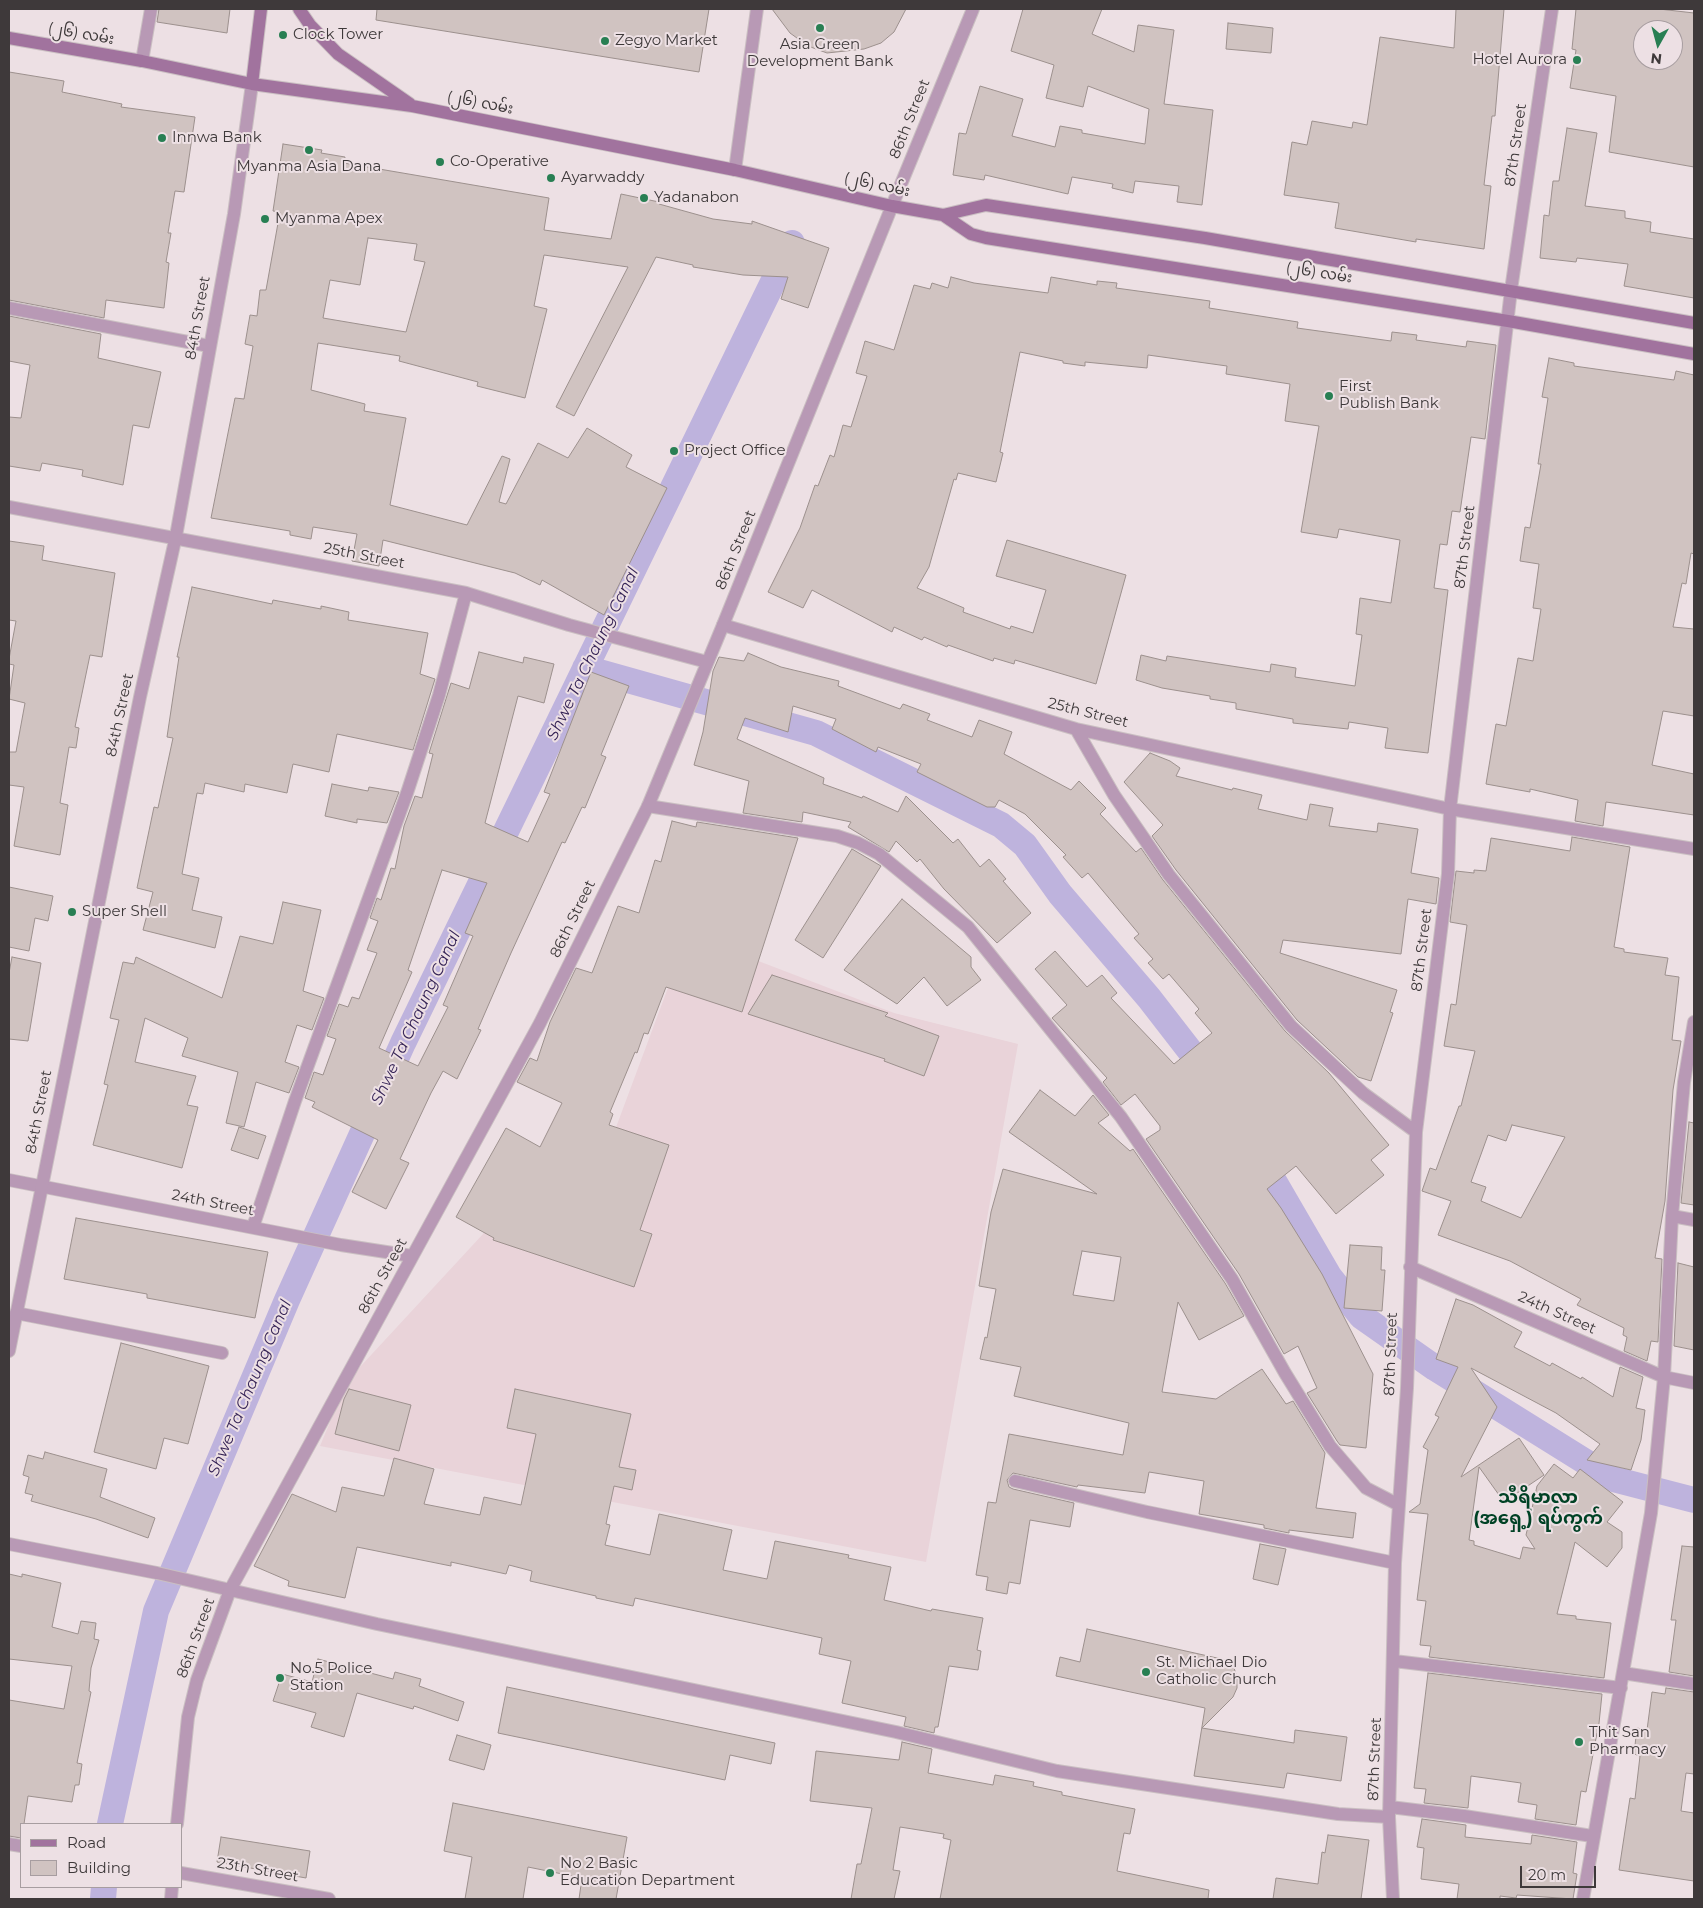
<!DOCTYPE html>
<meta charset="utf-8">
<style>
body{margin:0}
#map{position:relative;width:1703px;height:1908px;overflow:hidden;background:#ede0e4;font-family:Montserrat,sans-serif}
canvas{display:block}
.frame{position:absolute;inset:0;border:10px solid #3e393a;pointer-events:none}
.legend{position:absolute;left:20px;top:1823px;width:162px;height:65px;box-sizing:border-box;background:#ede0e4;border:1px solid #a79da0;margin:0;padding:6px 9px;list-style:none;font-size:15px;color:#3e393a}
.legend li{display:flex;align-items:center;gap:10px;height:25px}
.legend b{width:25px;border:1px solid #a79da0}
.north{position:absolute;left:1633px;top:20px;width:50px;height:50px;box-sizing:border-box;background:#ede0e4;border:1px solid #a79da0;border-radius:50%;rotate:187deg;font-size:14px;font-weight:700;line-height:20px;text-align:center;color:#3e393a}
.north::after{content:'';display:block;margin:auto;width:18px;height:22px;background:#287f53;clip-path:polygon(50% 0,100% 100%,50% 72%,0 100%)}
.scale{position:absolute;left:1520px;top:1866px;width:76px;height:22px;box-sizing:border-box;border:2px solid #3e393a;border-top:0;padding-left:6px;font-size:15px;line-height:18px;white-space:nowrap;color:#3e393a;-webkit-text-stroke:4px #ede0e4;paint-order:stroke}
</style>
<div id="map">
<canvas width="1703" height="1908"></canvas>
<div class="frame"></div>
<ul class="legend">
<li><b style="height:6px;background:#a1739e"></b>Road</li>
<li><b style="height:14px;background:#d0c3c1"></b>Building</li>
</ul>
<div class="north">N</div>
<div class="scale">20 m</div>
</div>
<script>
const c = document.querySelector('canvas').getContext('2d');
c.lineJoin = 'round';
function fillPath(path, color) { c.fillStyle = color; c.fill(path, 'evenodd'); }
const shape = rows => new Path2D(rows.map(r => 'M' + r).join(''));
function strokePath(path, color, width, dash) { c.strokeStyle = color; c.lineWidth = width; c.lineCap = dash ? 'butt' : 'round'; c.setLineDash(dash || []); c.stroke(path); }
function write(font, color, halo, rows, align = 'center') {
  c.font = font + ' Montserrat,"Noto Sans Myanmar",sans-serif'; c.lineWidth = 4; c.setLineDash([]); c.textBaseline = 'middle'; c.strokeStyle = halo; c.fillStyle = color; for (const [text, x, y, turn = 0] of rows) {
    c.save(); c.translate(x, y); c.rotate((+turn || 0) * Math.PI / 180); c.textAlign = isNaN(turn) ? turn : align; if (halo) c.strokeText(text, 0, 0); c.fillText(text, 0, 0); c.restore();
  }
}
fillPath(shape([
 [688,934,894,1013,1018,1044,926,1562,320,1446,347,1381,483,1234,532,1145,599,1173]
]), '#e9d3d9');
strokePath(shape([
 [585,668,816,733,1001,825,1025,845,1060,894,1149,998,1211,1078],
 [1257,1152,1329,1276,1361,1316,1435,1368,1613,1479,1694,1500],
 [110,1824,156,1611,287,1300,403,1043,792,243],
 [103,1899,104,1887]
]), '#beb3dd', 26);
const building = shape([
 [159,9,230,9,227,33,157,22,159,9],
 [377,9,709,9,699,72,376,20,377,9],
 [772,9,906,9,894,32,881,43,864,49,827,53,808,46,790,33,772,9],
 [1023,9,1102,9,1092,34,1134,52,1138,25,1174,30,1164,104,1213,110,1202,205,1177,202,1179,186,1135,181,1133,193,1112,188,1113,184,1072,177,1068,194,985,175,984,180,953,175,959,133,966,134,980,86,1023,99,1012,136,1055,147,1060,126,1082,130,1082,133,1145,144,1149,109,1088,86,1083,107,1046,98,1054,65,1011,51,1023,9],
 [1456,9,1504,9,1495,116,1492,116,1484,185,1491,186,1484,249,1416,239,1416,242,1335,228,1339,203,1284,195,1292,142,1307,145,1312,121,1352,128,1353,122,1367,125,1380,37,1454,48,1456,9],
 [1576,9,1659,9,1694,13,1694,167,1609,152,1616,96,1570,88,1576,50,1572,49,1576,9],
 [1643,30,1673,30,1673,60,1643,60,1643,30],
 [1228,23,1273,28,1271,53,1226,49,1228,23],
 [9,72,64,81,62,92,122,104,121,107,195,117,184,192,175,191,168,233,171,233,166,262,169,263,164,308,106,300,104,318,9,300,9,72],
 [1567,128,1597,133,1585,206,1625,211,1625,218,1651,222,1650,232,1694,239,1694,298,1624,286,1628,264,1577,258,1576,262,1540,258,1544,215,1549,216,1553,181,1559,181,1567,128],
 [283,144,322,150,321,153,345,157,344,163,549,198,544,230,611,239,621,194,659,202,659,204,713,219,752,224,752,221,829,248,808,308,781,299,788,277,743,275,693,267,693,265,656,257,574,416,556,407,628,267,544,255,534,306,547,309,525,398,477,386,478,382,399,361,400,356,318,343,311,390,365,404,364,411,406,418,390,505,467,525,502,456,510,459,499,502,506,504,538,443,568,458,587,428,632,455,626,467,667,488,604,615,542,580,540,585,515,573,383,540,379,566,352,561,357,534,313,527,311,539,290,535,290,531,211,518,235,398,244,399,253,346,245,344,250,315,257,316,260,290,266,290,280,212,273,211,283,144],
 [368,238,417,244,414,260,425,262,406,332,323,318,330,280,360,285,368,238],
 [951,277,974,283,1048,293,1051,277,1097,285,1097,281,1117,283,1116,288,1210,301,1209,308,1298,322,1297,328,1391,341,1392,332,1417,335,1416,340,1466,347,1467,341,1496,345,1485,439,1471,437,1460,512,1452,511,1447,545,1440,544,1434,588,1448,590,1428,753,1385,748,1388,728,1349,722,1348,729,1293,723,1293,719,1236,709,1236,703,1210,699,1210,696,1162,688,1136,680,1141,655,1166,661,1167,656,1270,672,1271,664,1296,668,1295,677,1355,686,1362,635,1356,634,1360,598,1391,603,1400,540,1339,529,1337,538,1301,532,1319,426,1285,421,1290,384,1226,374,1227,366,1148,355,1147,368,1085,362,1085,366,1063,363,1063,361,1020,352,1000,452,1003,453,996,482,958,473,956,480,954,479,929,567,917,588,964,608,963,612,1010,629,1011,626,1033,633,1046,590,996,576,1007,540,1126,575,1096,684,1015,660,1014,664,994,658,993,661,948,645,947,647,924,637,922,640,894,627,892,632,812,590,803,608,768,592,800,528,815,485,818,486,830,455,834,457,843,425,851,427,867,376,856,373,865,341,894,350,914,285,930,289,932,283,948,288,951,277],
 [9,316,101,334,98,358,161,372,149,428,133,425,123,485,82,476,83,470,42,463,40,471,9,466,9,417,21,418,30,365,9,361,9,316],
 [1549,358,1574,363,1574,366,1674,380,1676,371,1694,375,1694,554,1691,553,1686,584,1682,583,1673,627,1694,629,1694,716,1663,711,1652,765,1694,774,1694,815,1606,802,1603,826,1575,821,1578,800,1530,789,1530,792,1486,784,1496,724,1506,726,1518,658,1533,661,1541,609,1533,608,1539,564,1520,561,1525,527,1530,528,1541,464,1538,464,1548,398,1542,397,1549,358],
 [9,541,44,546,42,560,115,573,102,657,90,655,75,727,79,728,76,748,69,747,60,803,68,805,60,855,14,846,24,787,9,785,9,752,16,752,25,703,9,699,14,665,9,664,9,659,16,621,9,620,9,541],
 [192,587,272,604,273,600,321,609,321,606,349,612,348,620,428,633,420,674,435,679,413,750,337,734,329,772,293,764,287,793,245,784,244,792,205,783,203,794,197,793,182,874,199,878,192,910,222,917,215,948,143,930,153,892,137,888,154,807,158,808,173,738,167,737,179,657,177,657,192,587],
 [479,652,523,663,524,657,554,664,544,703,518,696,485,823,528,842,550,794,544,792,591,672,629,686,601,755,606,757,585,808,582,807,565,843,562,842,511,953,478,1029,481,1030,457,1079,443,1071,431,1093,400,1159,409,1163,386,1209,352,1192,378,1140,312,1107,315,1102,305,1098,314,1072,323,1075,336,1039,327,1036,339,1004,348,1007,352,997,359,999,377,953,367,950,378,921,370,918,377,898,381,900,391,868,395,869,404,826,415,796,422,798,433,754,429,753,451,683,469,689,479,652],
 [442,870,487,883,465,933,473,936,443,1005,448,1007,418,1066,379,1048,412,972,408,970,442,870],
 [748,653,781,667,839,681,838,686,900,709,903,704,930,714,927,720,972,737,979,720,1012,732,1004,754,1071,790,1079,781,1106,808,1100,814,1136,852,1141,848,1163,880,1285,1031,1329,1073,1389,1145,1371,1160,1384,1175,1336,1214,1296,1166,1267,1189,1281,1208,1322,1274,1373,1374,1366,1448,1340,1445,1337,1441,1307,1393,1317,1388,1298,1346,1284,1354,1239,1274,1146,1139,1160,1130,1160,1126,1135,1094,1121,1105,1103,1082,1107,1078,1052,1018,1067,1005,1035,969,1055,951,1087,987,1102,975,1117,993,1111,998,1174,1064,1212,1033,1195,1013,1199,1009,1169,974,1163,979,1148,963,1153,959,1134,938,1139,934,1088,873,1082,878,1063,857,1066,855,1025,814,999,800,995,807,987,807,917,772,921,764,878,747,876,752,832,729,836,719,793,706,788,732,745,718,737,739,824,778,823,784,862,798,863,796,898,812,906,796,953,843,958,839,980,867,989,859,1006,879,1003,881,1031,913,997,943,944,889,920,859,917,862,896,841,889,852,848,827,851,822,803,812,802,822,743,813,749,781,694,765,703,732,713,671,719,657,744,661,748,653],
 [1150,753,1170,761,1180,768,1176,776,1232,790,1233,788,1262,795,1258,809,1307,820,1310,804,1333,808,1329,826,1377,832,1378,823,1418,829,1411,873,1439,878,1436,904,1408,899,1401,954,1283,940,1280,953,1397,990,1390,1012,1393,1013,1371,1081,1358,1077,1297,1020,1176,870,1152,836,1163,825,1124,782,1150,753],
 [332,784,368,791,369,787,399,792,387,823,357,819,357,823,325,816,332,784],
 [672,821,696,827,697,822,798,838,742,1012,666,987,648,1034,644,1033,637,1053,635,1052,610,1112,613,1114,609,1125,669,1145,640,1230,652,1234,634,1287,493,1240,494,1238,456,1217,506,1128,540,1147,562,1103,517,1082,530,1058,537,1061,550,1022,576,968,592,973,618,906,639,913,655,860,661,862,672,821],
 [1572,837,1630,847,1614,947,1624,949,1624,952,1668,958,1665,975,1679,977,1672,1040,1681,1041,1673,1090,1665,1201,1655,1258,1662,1259,1658,1342,1651,1341,1647,1361,1624,1351,1627,1337,1623,1335,1624,1328,1577,1305,1581,1299,1510,1261,1438,1235,1451,1201,1422,1191,1430,1168,1436,1170,1459,1106,1461,1106,1475,1051,1444,1046,1451,1004,1456,1005,1467,925,1450,922,1456,871,1474,873,1474,870,1486,871,1491,838,1570,851,1572,837],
 [1512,1125,1565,1137,1521,1218,1481,1201,1486,1187,1471,1182,1488,1135,1506,1141,1512,1125],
 [852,849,881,866,823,958,795,940,852,849],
 [9,887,53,896,48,921,35,918,29,951,9,947,9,887],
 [902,899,971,957,971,967,981,980,947,1006,924,977,897,1004,844,970,902,899],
 [283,902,321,910,303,991,324,998,312,1030,297,1025,285,1062,299,1067,289,1093,256,1082,244,1127,226,1123,238,1072,182,1056,188,1038,145,1018,135,1062,196,1076,187,1105,198,1107,182,1168,93,1145,108,1085,104,1084,119,1020,110,1018,123,962,134,964,136,957,222,998,240,936,273,944,283,902],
 [12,957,41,963,28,1041,9,1039,9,973,12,957],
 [772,975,888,1013,885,1016,939,1036,924,1076,884,1061,885,1059,748,1014,772,975],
 [1040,1090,1075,1116,1093,1095,1109,1115,1098,1123,1130,1151,1133,1149,1225,1283,1244,1316,1199,1340,1178,1302,1162,1392,1216,1399,1262,1369,1286,1404,1293,1401,1325,1453,1316,1508,1356,1513,1353,1538,1289,1530,1289,1533,1264,1528,1264,1525,1199,1514,1204,1481,1149,1472,1145,1493,1078,1485,1077,1487,1013,1473,1007,1480,1009,1487,1013,1489,1074,1503,1070,1527,1030,1520,1020,1584,1009,1582,1007,1594,986,1590,988,1577,976,1575,988,1502,996,1503,1009,1434,1123,1455,1129,1423,1014,1396,1021,1367,980,1359,985,1337,987,1338,996,1289,979,1286,991,1212,1003,1169,1097,1194,1009,1132,1040,1090],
 [1082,1251,1121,1257,1114,1301,1073,1295,1082,1251],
 [1689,1122,1694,1123,1694,1205,1681,1203,1689,1122],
 [239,1127,266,1136,258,1159,231,1150,239,1127],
 [76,1218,268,1252,255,1318,147,1298,147,1294,64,1279,76,1218],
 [1350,1245,1382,1247,1381,1270,1385,1270,1382,1311,1344,1308,1350,1245],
 [1678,1263,1694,1267,1694,1350,1674,1346,1678,1263],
 [1456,1299,1473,1305,1522,1332,1514,1347,1550,1366,1552,1363,1581,1379,1582,1377,1613,1397,1620,1367,1643,1377,1636,1408,1645,1410,1641,1440,1631,1470,1587,1460,1600,1444,1556,1413,1471,1368,1497,1407,1461,1477,1519,1438,1544,1475,1504,1502,1479,1467,1469,1540,1474,1541,1474,1545,1520,1559,1523,1547,1535,1549,1526,1535,1537,1486,1554,1464,1573,1478,1580,1469,1623,1502,1607,1522,1622,1532,1622,1548,1607,1567,1575,1542,1557,1614,1576,1616,1576,1619,1611,1623,1604,1678,1429,1657,1431,1646,1420,1645,1426,1601,1417,1600,1428,1514,1409,1512,1420,1504,1428,1450,1423,1447,1439,1417,1435,1415,1458,1367,1436,1359,1456,1299],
 [121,1343,209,1366,188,1444,164,1438,156,1469,94,1452,121,1343],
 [349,1389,411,1405,399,1451,335,1434,344,1399,349,1389],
 [515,1389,631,1414,619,1467,636,1470,632,1490,614,1486,606,1524,610,1525,605,1545,650,1555,659,1514,732,1530,723,1570,767,1579,775,1541,849,1555,848,1558,891,1567,884,1600,931,1611,932,1609,983,1618,977,1650,981,1651,978,1670,949,1666,938,1727,935,1727,934,1733,904,1726,906,1717,842,1703,851,1661,819,1654,822,1638,635,1598,633,1606,596,1598,596,1596,530,1581,532,1571,509,1565,506,1574,451,1562,451,1566,357,1547,345,1598,288,1586,289,1581,254,1566,292,1494,336,1512,342,1487,384,1496,394,1458,434,1469,424,1504,480,1515,484,1497,521,1505,536,1434,507,1428,515,1389],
 [45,1452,107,1469,100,1497,155,1518,148,1538,96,1519,31,1501,33,1495,25,1493,29,1477,23,1475,28,1455,43,1459,45,1452],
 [1260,1544,1286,1549,1278,1585,1253,1579,1260,1544],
 [1682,1546,1694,1547,1694,1676,1669,1672,1676,1620,1671,1620,1682,1546],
 [9,1574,22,1577,22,1574,61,1583,52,1627,78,1634,81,1621,96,1623,94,1639,99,1640,91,1668,89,1691,91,1692,77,1763,82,1764,79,1785,75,1785,72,1802,28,1796,24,1824,21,1824,21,1838,9,1836,9,1700,64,1709,72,1666,9,1659,9,1574],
 [1087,1629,1226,1660,1234,1668,1237,1677,1237,1688,1233,1697,1202,1728,1294,1743,1295,1730,1347,1737,1341,1781,1287,1773,1284,1788,1194,1776,1205,1708,1056,1676,1060,1657,1080,1662,1087,1629],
 [318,1659,393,1679,395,1672,421,1679,419,1686,464,1702,458,1721,414,1706,413,1709,357,1693,344,1737,311,1727,316,1713,273,1701,282,1674,312,1682,318,1659],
 [1428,1673,1602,1694,1598,1733,1597,1733,1586,1792,1581,1791,1576,1825,1535,1819,1537,1805,1518,1802,1521,1783,1471,1776,1468,1808,1424,1803,1426,1789,1414,1788,1428,1673],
 [507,1687,775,1743,771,1764,730,1755,725,1780,498,1733,507,1687],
 [1666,1688,1694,1692,1694,1774,1686,1773,1681,1811,1694,1813,1694,1881,1619,1870,1630,1798,1635,1799,1640,1756,1634,1754,1637,1728,1647,1730,1652,1692,1665,1694,1666,1688],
 [457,1735,491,1745,484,1770,449,1760,457,1735],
 [902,1742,932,1749,928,1773,993,1785,995,1775,1034,1782,1033,1786,1062,1792,1062,1795,1135,1809,1130,1834,1124,1833,1117,1871,1209,1890,1208,1899,940,1899,951,1840,943,1838,944,1834,900,1827,893,1870,900,1871,894,1899,851,1899,857,1864,861,1864,872,1808,810,1801,816,1751,899,1760,902,1742],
 [453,1803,627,1837,616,1899,579,1899,582,1878,528,1867,523,1899,465,1899,472,1857,444,1851,453,1803],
 [1422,1819,1466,1825,1465,1837,1531,1844,1532,1835,1577,1842,1573,1873,1577,1874,1573,1899,1517,1895,1516,1898,1500,1896,1500,1899,1457,1899,1459,1884,1421,1879,1424,1848,1417,1847,1422,1819],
 [1328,1835,1369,1840,1361,1899,1273,1899,1276,1878,1318,1884,1322,1852,1325,1853,1328,1835],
 [221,1837,310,1851,306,1878,217,1862,221,1837]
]);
fillPath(building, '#d0c3c1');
strokePath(building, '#9c908d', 1);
const minor = shape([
 [142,61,151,9],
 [735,170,757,9],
 [892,206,973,9],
 [9,308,209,346],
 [9,507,466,593,569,625,707,662],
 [723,625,1076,729,1450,809,1694,849],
 [1076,729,1114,795,1169,875,1291,1026,1363,1093,1416,1132],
 [648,806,837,836,858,843,879,854,968,927,1121,1117,1232,1279,1285,1373,1330,1446,1366,1488,1399,1505],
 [9,1180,341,1245,412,1256],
 [1672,1216,1694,1220],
 [253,1227,295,1101,407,793,439,695,466,593],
 [1410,1267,1664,1377,1694,1383],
 [16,1313,222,1353],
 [1015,1481,1147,1512,1395,1563],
 [9,1544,157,1573,377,1624,896,1732,1057,1771,1338,1814,1389,1817],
 [1394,1661,1621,1688],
 [1623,1673,1694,1684],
 [1390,1807,1464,1816,1592,1836],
 [9,1844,21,1846],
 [181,1873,329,1899],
 [1393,1899,1389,1817,1395,1563,1407,1388,1416,1132,1448,874,1450,809,1511,290,1552,9],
 [1583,1899,1651,1513,1664,1377,1672,1216,1684,1082,1694,1022]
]);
const tertiary = shape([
 [9,1351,140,697,176,536,234,214,252,84],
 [177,1824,188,1717,197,1680,230,1590,540,1023,648,806,723,625,892,206],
 [171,1899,172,1887]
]);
const secondary = shape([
 [299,9,310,25,338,54,410,104],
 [9,38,142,61,252,84,412,106,735,170,892,206,943,215,971,234,986,238,1508,321,1694,354],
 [252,84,261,9],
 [943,215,986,205,1205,238,1694,323]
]);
strokePath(minor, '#cabfc2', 14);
strokePath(tertiary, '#cabfc2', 14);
strokePath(secondary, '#cabfc2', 14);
strokePath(minor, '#b899b5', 12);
strokePath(tertiary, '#b899b5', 12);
strokePath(secondary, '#a1739e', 12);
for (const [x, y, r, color] of [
 [820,28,5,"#287f53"],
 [283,35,5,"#287f53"],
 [605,41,5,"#287f53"],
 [1577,60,5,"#287f53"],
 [162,138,5,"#287f53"],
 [309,150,5,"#287f53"],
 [440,162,5,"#287f53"],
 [551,178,5,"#287f53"],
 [644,198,5,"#287f53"],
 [265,219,5,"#287f53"],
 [1329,396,5,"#287f53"],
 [674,451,5,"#287f53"],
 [72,912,5,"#287f53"],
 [1146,1672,5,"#287f53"],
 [280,1678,5,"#287f53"],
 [1579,1742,5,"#287f53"],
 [550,1873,5,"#287f53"]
]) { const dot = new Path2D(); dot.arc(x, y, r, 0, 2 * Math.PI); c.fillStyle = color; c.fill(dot); strokePath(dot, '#ede0e4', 2); }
write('15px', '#3e393a', '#ede0e4', [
 ["(၂၆) လမ်း",81,34,10],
 ["(၂၆) လမ်း",480,103,11],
 ["86th Street",910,119,-68],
 ["87th Street",1516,145,-82],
 ["(၂၆) လမ်း",877,185,12],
 ["(၂၆) လမ်း",1319,273,9],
 ["84th Street",198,318,-80],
 ["87th Street",1465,547,-83],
 ["86th Street",736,550,-68],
 ["25th Street",364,556,11],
 ["25th Street",1088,713,14],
 ["84th Street",120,715,-78],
 ["86th Street",573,919,-64],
 ["87th Street",1422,950,-83],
 ["84th Street",39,1112,-79],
 ["24th Street",213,1203,11],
 ["86th Street",383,1276,-61],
 ["24th Street",1557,1313,24],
 ["87th Street",1391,1354,-88],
 ["86th Street",196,1638,-70],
 ["87th Street",1375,1759,-88],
 ["23th Street",258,1870,10]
]);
write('15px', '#3e393a', '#ede0e4', [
 ["Clock Tower",293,35],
 ["Zegyo Market",615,41],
 ["Asia Green",820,45,"center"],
 ["Development Bank",820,62,"center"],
 ["Hotel Aurora",1567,60,"right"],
 ["Innwa Bank",172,138],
 ["Co-Operative",450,162],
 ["Myanma Asia Dana",309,167,"center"],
 ["Ayarwaddy",561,178],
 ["Yadanabon",654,198],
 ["Myanma Apex",275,219],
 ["First",1339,387],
 ["Publish Bank",1339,404],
 ["Project Office",684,451],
 ["Super Shell",82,912],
 ["St. Michael Dio",1156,1663],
 ["Catholic Church",1156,1680],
 ["No.5 Police",290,1669],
 ["Station",290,1686],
 ["Thit San",1589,1733],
 ["Pharmacy",1589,1750],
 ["No 2 Basic",560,1864],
 ["Education Department",560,1881]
], 'left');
write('italic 16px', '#362457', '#ede0e4', [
 ["Shwe Ta Chaung Canal",593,654,-64],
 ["Shwe Ta Chaung Canal",416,1018,-65],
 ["Shwe Ta Chaung Canal",250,1388,-67]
]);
write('bold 18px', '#004225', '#ede0e4', [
 ["သီရိမာလာ",1538,1498],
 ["(အရှေ့) ရပ်ကွက်",1538,1519]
]);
</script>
